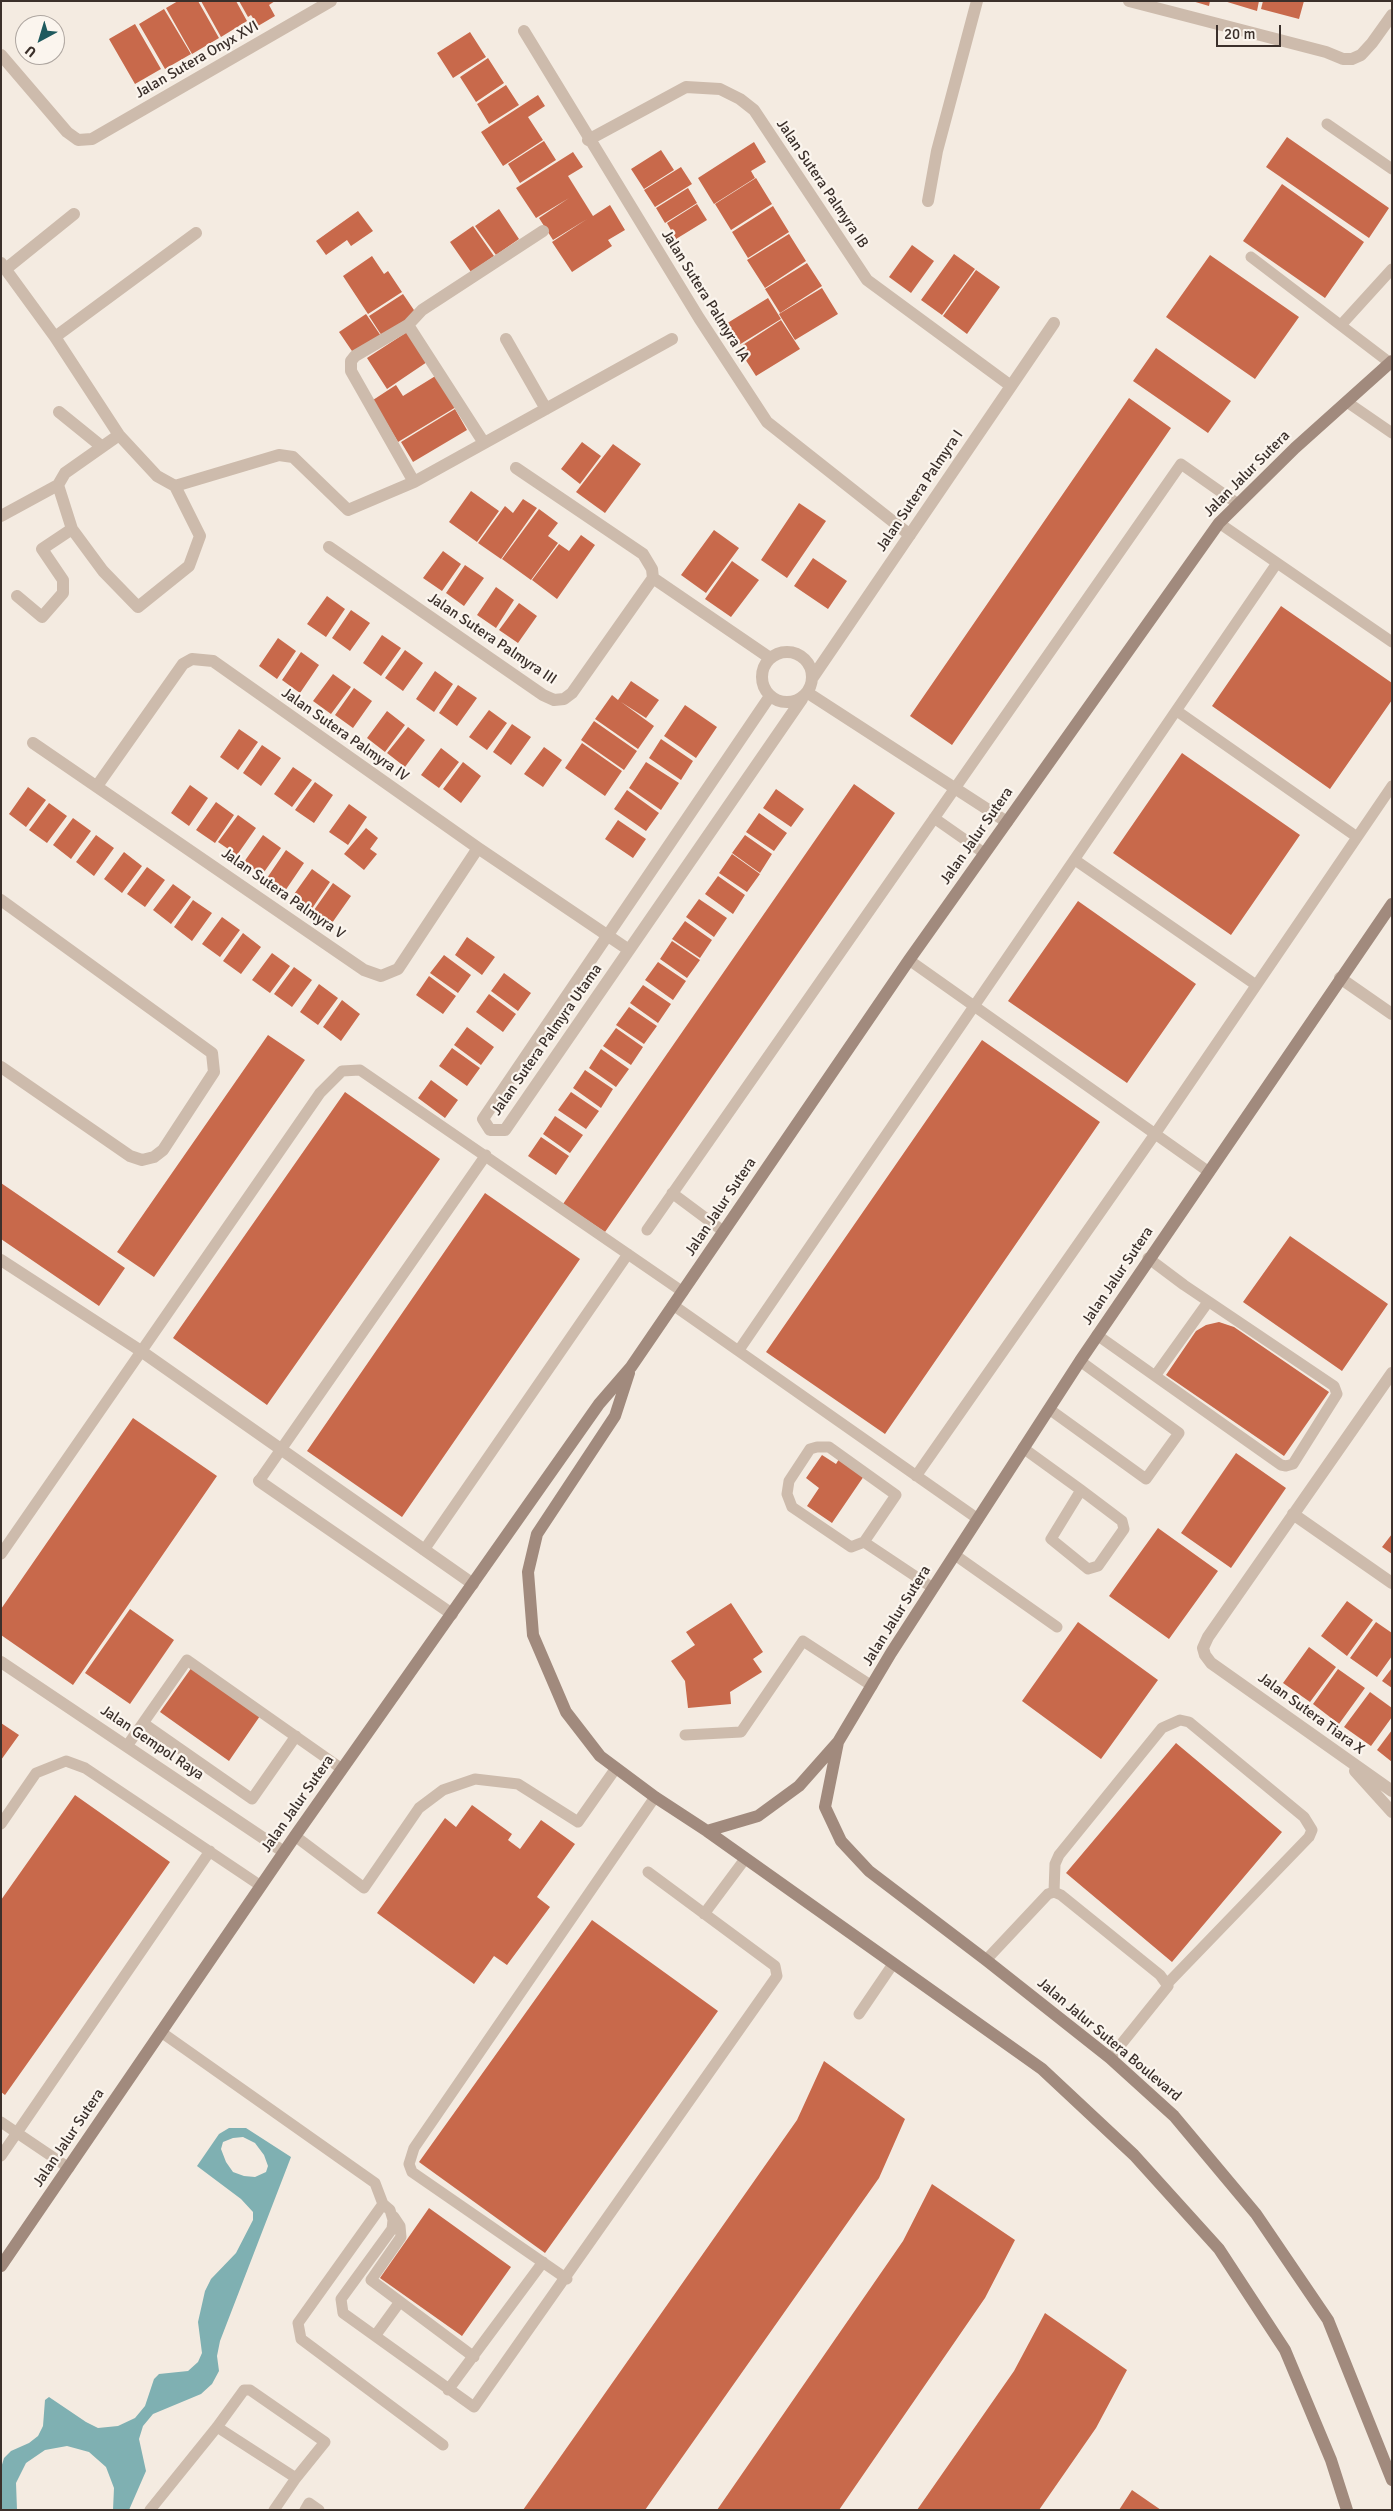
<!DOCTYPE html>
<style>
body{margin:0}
#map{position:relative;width:1393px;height:2511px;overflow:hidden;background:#f4ebe1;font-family:Signika,sans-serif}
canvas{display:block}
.frame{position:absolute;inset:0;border:2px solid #3b302b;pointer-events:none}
.north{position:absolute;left:15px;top:15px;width:50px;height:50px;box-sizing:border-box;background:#fbf5ee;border:1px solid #aea6a0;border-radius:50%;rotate:219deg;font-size:14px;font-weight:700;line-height:20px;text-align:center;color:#3b302b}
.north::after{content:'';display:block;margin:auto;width:18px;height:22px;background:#1f5a5e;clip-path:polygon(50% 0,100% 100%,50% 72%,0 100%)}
.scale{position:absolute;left:1216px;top:25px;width:65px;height:22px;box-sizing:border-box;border:2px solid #3b302b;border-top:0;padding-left:6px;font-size:15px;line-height:18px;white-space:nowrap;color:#3b302b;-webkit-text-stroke:4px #fbf5ee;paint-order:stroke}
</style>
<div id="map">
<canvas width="1393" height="2511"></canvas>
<div class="frame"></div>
<div class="north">U</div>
<div class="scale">20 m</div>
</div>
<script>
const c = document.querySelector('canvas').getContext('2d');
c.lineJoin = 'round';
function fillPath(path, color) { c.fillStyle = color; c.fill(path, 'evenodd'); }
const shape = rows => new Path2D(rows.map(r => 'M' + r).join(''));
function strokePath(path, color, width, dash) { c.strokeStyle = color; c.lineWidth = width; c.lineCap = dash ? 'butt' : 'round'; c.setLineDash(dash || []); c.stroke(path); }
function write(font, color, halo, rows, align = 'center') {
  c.font = font + ' Signika,sans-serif'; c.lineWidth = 4.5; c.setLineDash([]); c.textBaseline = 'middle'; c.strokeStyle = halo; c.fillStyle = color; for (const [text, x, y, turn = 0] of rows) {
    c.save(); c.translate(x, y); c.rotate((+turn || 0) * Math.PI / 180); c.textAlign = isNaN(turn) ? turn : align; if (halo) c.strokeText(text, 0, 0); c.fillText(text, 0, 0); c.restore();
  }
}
fillPath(shape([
 [229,2128,246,2128,291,2157,220,2341,217,2356,219,2371,212,2384,201,2394,153,2414,143,2426,139,2439,146,2471,129,2510,113,2510,114,2488,106,2467,89,2452,67,2446,45,2450,26,2463,16,2483,17,2510,1,2510,1,2468,4,2458,11,2451,29,2443,38,2436,43,2426,45,2400,49,2397,86,2422,98,2428,118,2426,135,2418,145,2406,154,2379,159,2374,188,2371,198,2362,202,2353,198,2322,205,2291,211,2279,236,2253,253,2220,253,2212,241,2199,197,2166,219,2134],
 [243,2137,255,2143,264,2155,268,2166,266,2172,255,2177,244,2176,233,2172,226,2162,221,2149,223,2142,233,2138]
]), '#7fb0b2');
fillPath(shape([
 [178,1,198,1,219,38,192,54,166,8],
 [201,1,236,1,247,21,221,37],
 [239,1,275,1,269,5,275,16,258,26,251,15,248,17],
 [1192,1,1210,1,1209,6],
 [1224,1,1259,1,1257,11],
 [1263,1,1304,1,1299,19,1261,9],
 [164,9,191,54,165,69,139,24],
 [135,24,161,69,135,84,109,39],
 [470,32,486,57,453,78,437,53],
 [488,58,504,83,476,102,460,77],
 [506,85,519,105,489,124,477,104],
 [538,95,545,106,528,117,543,140,503,166,481,132],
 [1287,137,1389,208,1369,238,1266,167],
 [544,141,556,160,520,183,508,164],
 [754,142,766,162,751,171,755,178,714,204,698,178],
 [661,150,674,170,644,189,631,169],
 [573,152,583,167,568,176,593,216,610,205,625,230,608,240,612,246,572,272,552,242,587,219,553,240,539,218,569,198,536,218,516,188],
 [681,167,692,184,655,207,644,190],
 [756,178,772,204,731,230,715,204],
 [1282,184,1364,242,1325,298,1243,241],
 [688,188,697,203,665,223,656,208],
 [697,204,707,220,676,239,667,223],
 [773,206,789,232,748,258,732,232],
 [499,209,519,239,496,255,475,226],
 [358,211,373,231,351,246,347,240,326,255,316,241],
 [473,226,494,256,471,272,450,242],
 [789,234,806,261,765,288,747,260],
 [912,245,934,261,911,293,889,277],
 [954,254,975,269,942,315,921,300],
 [1210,255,1299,317,1255,379,1166,317],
 [372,256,384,274,388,271,402,292,368,314,343,276],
 [807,263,822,286,780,313,765,289],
 [976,270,1000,287,967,334,943,316],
 [822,288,838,314,795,340,779,314],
 [403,294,416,313,382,336,369,316],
 [768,298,781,319,734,348,721,327],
 [366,314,381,336,354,354,339,332],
 [781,320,800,349,756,376,738,348],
 [407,332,427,362,387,389,367,358],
 [1156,348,1231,401,1208,433,1133,381],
 [437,375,456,407,398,442,373,400,396,385,403,396],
 [1129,398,1171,428,952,745,910,716],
 [455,409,467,430,413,462,401,442],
 [582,442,601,456,580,484,561,469],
 [613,444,641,464,605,513,576,492],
 [471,491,499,511,477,542,449,522],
 [523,499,537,508,501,559,478,543,505,506,513,513],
 [799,503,826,521,787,578,761,560],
 [539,509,558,523,548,536,558,543,531,580,502,559],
 [714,530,739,548,706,593,681,575],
 [581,535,595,545,557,599,532,580,559,544,569,551],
 [443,551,461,564,442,591,423,578],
 [813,558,847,581,828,609,794,586],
 [732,561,759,580,731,617,705,599],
 [465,565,484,578,464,606,446,593],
 [496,587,514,600,496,628,477,615],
 [327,596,345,609,326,637,307,624],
 [519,603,537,616,518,643,499,630],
 [1281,606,1392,683,1392,700,1330,789,1212,706],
 [351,610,370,623,350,651,332,638],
 [382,635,401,648,381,676,363,663],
 [278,638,296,651,277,679,259,666],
 [405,650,423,663,403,691,385,678],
 [301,652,319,665,300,693,282,680],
 [435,671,453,684,434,712,416,699],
 [333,674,351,687,331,714,313,701],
 [631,681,659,700,646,718,621,702,654,726,638,749,595,719,612,695,618,700],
 [458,685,477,698,457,726,439,713],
 [354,688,372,701,353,728,335,715],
 [685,705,717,727,696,758,664,736],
 [489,710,507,723,487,750,469,737],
 [387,711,405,725,385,752,367,738],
 [594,721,637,751,624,770,581,740],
 [512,724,531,737,511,765,493,752],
 [408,727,425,740,405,767,387,753],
 [239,729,258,742,238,770,220,757],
 [661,739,693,761,681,780,649,758],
 [582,743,622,771,605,796,565,768],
 [262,745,281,758,261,786,243,773],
 [544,747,562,760,543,787,524,774],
 [441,748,459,762,439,788,421,775],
 [1182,753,1300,835,1231,935,1113,853],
 [463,762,481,776,461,803,443,789],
 [646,762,679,783,661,810,629,788],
 [293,767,312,780,292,807,274,794],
 [315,782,333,795,314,823,295,810],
 [854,784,895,813,605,1232,563,1204],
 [190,785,208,798,189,826,171,813],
 [28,787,46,800,26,827,9,814],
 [776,789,804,809,791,827,763,808],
 [627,790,659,813,646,831,614,809],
 [216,802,234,815,215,843,196,830],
 [49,803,67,816,47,843,29,830],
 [349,804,367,817,348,845,329,832],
 [759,813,787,833,774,851,746,832],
 [238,815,256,828,237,855,218,842],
 [73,818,91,831,71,859,53,845],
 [618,820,646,839,633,858,605,839],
 [366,828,378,838,370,849,377,854,364,870,344,854],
 [96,835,114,848,94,876,76,862],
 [263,835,281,848,262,875,244,862],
 [745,835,772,854,760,873,732,853],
 [286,850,304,863,285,891,267,878],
 [124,852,142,866,122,893,104,879],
 [732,854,760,874,747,892,719,873],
 [147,867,165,880,145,907,127,894],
 [312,869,330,882,311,910,292,897],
 [718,876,745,895,733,914,705,894],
 [333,883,351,896,332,923,314,910],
 [173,884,191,897,171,924,153,910],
 [699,899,727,918,714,937,686,917],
 [193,900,212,913,192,941,174,927],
 [1078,901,1196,984,1127,1083,1008,1001],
 [222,917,240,930,220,957,202,944],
 [685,921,712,940,700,958,672,939],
 [243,933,261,947,241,974,223,961],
 [467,937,495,957,482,975,455,955],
 [672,941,700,960,687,978,660,959],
 [272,953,290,966,270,993,252,980],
 [444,955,471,975,458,993,430,973],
 [658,962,686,981,673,1000,645,980],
 [294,967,312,980,292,1007,274,994],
 [504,973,531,993,518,1011,491,991],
 [429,976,456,996,443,1014,416,995],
 [319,984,338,998,318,1025,300,1012],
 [643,985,671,1004,658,1023,630,1003],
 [489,994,516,1014,503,1032,476,1012],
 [342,1000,360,1014,341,1041,323,1027],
 [629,1007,657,1026,644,1044,616,1025],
 [467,1027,494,1047,481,1065,454,1045],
 [616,1028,643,1047,631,1065,603,1046],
 [268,1035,305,1060,154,1277,117,1252],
 [982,1040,1100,1122,885,1434,766,1352],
 [452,1048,480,1068,467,1086,439,1066],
 [601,1049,629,1069,616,1087,589,1068],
 [585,1070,613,1089,601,1108,573,1088],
 [431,1080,458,1100,445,1118,418,1098],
 [345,1092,440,1159,267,1405,173,1338],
 [571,1092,599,1111,586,1129,558,1110],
 [555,1116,583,1135,570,1153,543,1134],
 [541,1137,569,1156,556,1175,528,1156],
 [1,1183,125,1268,99,1306,1,1239],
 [485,1193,580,1259,402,1517,307,1451],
 [1290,1236,1388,1304,1342,1371,1243,1302],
 [1219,1322,1234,1327,1329,1392,1284,1456,1166,1375,1196,1331,1206,1325],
 [133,1418,217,1476,73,1685,1,1635,1,1609],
 [1236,1453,1286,1488,1231,1568,1181,1533],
 [822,1455,836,1464,839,1459,864,1476,832,1523,807,1506,819,1488,806,1478],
 [1158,1528,1218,1571,1169,1639,1109,1596],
 [1392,1534,1392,1554,1382,1547],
 [1347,1601,1373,1620,1347,1656,1321,1636],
 [731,1603,763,1652,753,1659,762,1672,730,1692,731,1704,688,1708,685,1681,671,1661,695,1645,686,1632],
 [130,1609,174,1640,130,1704,85,1673],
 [1078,1622,1158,1680,1101,1759,1022,1701],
 [1376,1622,1392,1633,1392,1656,1377,1677,1350,1658],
 [1309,1647,1336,1667,1310,1702,1283,1683],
 [192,1667,260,1716,229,1761,160,1712],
 [1392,1668,1392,1688,1382,1681],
 [1338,1669,1365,1688,1339,1724,1313,1704],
 [1370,1692,1392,1708,1392,1717,1371,1746,1344,1727],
 [1,1723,19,1735,1,1760],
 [1392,1730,1392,1762,1377,1750],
 [1176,1743,1282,1832,1172,1962,1066,1873],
 [75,1795,170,1862,5,2095,1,2092,1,1900],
 [472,1805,512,1834,508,1840,520,1849,541,1820,575,1844,537,1897,550,1907,507,1965,494,1956,474,1984,377,1913,445,1818,456,1827],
 [592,1920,718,2011,545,2253,419,2162],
 [824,2061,905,2119,879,2178,645,2510,523,2510,797,2120],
 [932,2184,1015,2240,985,2298,839,2510,717,2510,903,2241],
 [429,2208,511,2267,462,2336,380,2278],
 [1045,2313,1127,2370,1096,2428,1039,2510,917,2510,1014,2371],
 [1132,2490,1161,2510,1119,2510]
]), '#c8694b');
strokePath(shape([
 [1327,124,1392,169],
 [1251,257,1390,363],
 [1341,325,1392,269],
 [1347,402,1392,433],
 [1219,523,1392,642],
 [1177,711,1357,837],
 [934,818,984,853],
 [1075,860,1256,985],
 [909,960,1209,1172],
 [672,1193,723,1231],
 [647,1230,1181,464,1238,504],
 [673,1305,978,1519],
 [1097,1335,1281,1465,1286,1466,1293,1464,1337,1394,1334,1386,1184,1285,1148,1258],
 [739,1350,1277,563],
 [1155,1376,1208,1302],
 [1049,1409,1146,1479,1179,1433,1080,1361],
 [817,1447,829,1447,896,1495,864,1542,851,1547,792,1507,787,1494,789,1481,810,1449,817,1447],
 [1023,1448,1081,1490,1122,1521,1124,1529,1098,1566,1088,1569,1051,1539,1081,1490],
 [916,1476,1155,1134,1392,786],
 [259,1481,486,1155],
 [864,1542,933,1588],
 [424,1550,628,1254],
 [1,1554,320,1093,342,1071,360,1070,683,1292],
 [955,1555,1057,1627],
 [143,1723,252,1799,296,1736],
 [685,1735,741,1732,803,1641,872,1686],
 [127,1746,187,1660,342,1769],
 [1,1824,36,1773,66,1761,85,1768,261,1886],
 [295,1836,364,1888,419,1808,443,1790,475,1779,518,1784,578,1822,616,1768],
 [1054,1892,1055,1864,1059,1855,1162,1728,1180,1720,1189,1722,1304,1817,1312,1830,1309,1837,1167,1984],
 [704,1914,745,1859],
 [986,1960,1048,1894,1054,1892,1061,1895,1160,1975,1168,1986,1110,2058],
 [859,2014,893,1964],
 [161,2032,375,2183,383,2204,390,2210,393,2220,392,2229,341,2299,343,2313,474,2407,777,1976,775,1966,648,1872],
 [1,2122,69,2168],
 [1,2156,210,1851],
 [383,2204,298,2323,301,2339,443,2445],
 [394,2217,400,2226,401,2237,371,2280,474,2357],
 [567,2279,412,2172,409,2164,414,2148,655,1797],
 [375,2336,399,2303],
 [448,2390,543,2262],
 [150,2510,217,2427,244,2390,250,2390,325,2442,296,2478,217,2427],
 [274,2510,296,2478],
 [305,2510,309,2503,319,2510]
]), '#cdbbac', 11);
strokePath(shape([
 [1129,1,1326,52,1343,59,1352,59,1361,55,1372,43,1392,15],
 [524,31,699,318,767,422,910,535],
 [1,55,67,132,78,140,92,139,331,1],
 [588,140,686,87,720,89,740,99,754,110,867,280,1011,386],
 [928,201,937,151,977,1],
 [1,263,55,337,119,435,157,476,175,486,200,536,189,566,138,607,103,571,72,529,58,485,65,473,119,435],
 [7,268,74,214],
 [408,325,355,356,351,361,351,371,414,482],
 [55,337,196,233],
 [506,339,546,409],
 [59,412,101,446],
 [484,443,408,325,422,310,543,231],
 [516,468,643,554,652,569,653,578,770,658],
 [175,486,279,455,293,457,348,510,414,482,672,339],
 [1,516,58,485],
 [329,547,543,695,554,700,564,699,572,693,653,578],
 [17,596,42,617,63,593,63,580,42,549,72,529],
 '762 677a25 25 0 1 1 50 0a25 25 0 1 1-50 0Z',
 [813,677,1054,323],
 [808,693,1007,822],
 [770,696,483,1119,490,1130,505,1130,802,699],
 [33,743,364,970,381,976,398,969,478,848],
 [97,786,183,664,192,659,213,661,478,848,629,950],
 [1,900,212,1053,214,1072,163,1150,154,1157,142,1160,130,1156,1,1067],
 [1,1260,141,1351,473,1584],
 [1392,1373,1208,1637,1203,1648,1205,1655,1211,1663,1392,1791],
 [259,1481,452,1614],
 [1293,1514,1392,1583],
 [1355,1771,1392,1812]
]), '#cdbbac', 12);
strokePath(shape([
 [1340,978,1392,1014],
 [1,1662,284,1852]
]), '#cdbbac', 12);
strokePath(shape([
 [629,1373,615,1416,537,1534,528,1572,533,1635,566,1712,600,1756,655,1797,707,1831,1042,2069,1134,2155,1219,2249,1285,2350,1331,2460,1347,2510],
 [838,1742,825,1807,841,1841,869,1871,986,1960,1110,2058,1174,2116,1256,2214,1328,2320,1392,2480],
 [707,1831,758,1816,799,1786,838,1742,891,1653,1080,1361,1392,904],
 [1,2266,295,1836,599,1404,631,1367,909,960,1219,523,1295,448,1392,361]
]), '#a18a7d', 12);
write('15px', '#3b302b', '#fbf5ee', [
 ["Jalan Sutera Onyx XVI",197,60,-30],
 ["Jalan Sutera Palmyra IB",822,184,56],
 ["Jalan Sutera Palmyra IA",705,296,58],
 ["Jalan Jalur Sutera",1247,474,-45],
 ["Jalan Sutera Palmyra I",920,491,-56],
 ["Jalan Sutera Palmyra III",492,639,34],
 ["Jalan Sutera Palmyra IV",345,735,35],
 ["Jalan Jalur Sutera",977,836,-55],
 ["Jalan Sutera Palmyra V",283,894,35],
 ["Jalan Sutera Palmyra Utama",547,1040,-55],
 ["Jalan Jalur Sutera",721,1207,-56],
 ["Jalan Jalur Sutera",1118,1276,-56],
 ["Jalan Jalur Sutera",897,1616,-58],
 ["Jalan Sutera Tiara X",1311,1714,36],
 ["Jalan Gempol Raya",152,1743,34],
 ["Jalan Jalur Sutera",298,1804,-55],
 ["Jalan Jalur Sutera Boulevard",1109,2040,40],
 ["Jalan Jalur Sutera",69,2138,-56]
]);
</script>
